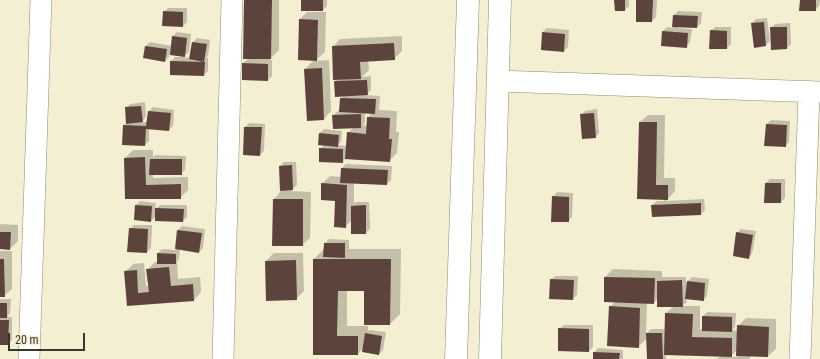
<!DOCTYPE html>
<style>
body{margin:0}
#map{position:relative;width:820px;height:359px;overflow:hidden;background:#f4eed2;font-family:"Roboto Condensed",sans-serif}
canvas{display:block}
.scale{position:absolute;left:8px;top:333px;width:77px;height:18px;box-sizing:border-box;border:2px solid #39372c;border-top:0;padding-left:5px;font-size:12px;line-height:14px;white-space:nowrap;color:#39372c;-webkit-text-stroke:3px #f4eed2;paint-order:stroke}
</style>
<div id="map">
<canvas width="820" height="359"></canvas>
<div class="scale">20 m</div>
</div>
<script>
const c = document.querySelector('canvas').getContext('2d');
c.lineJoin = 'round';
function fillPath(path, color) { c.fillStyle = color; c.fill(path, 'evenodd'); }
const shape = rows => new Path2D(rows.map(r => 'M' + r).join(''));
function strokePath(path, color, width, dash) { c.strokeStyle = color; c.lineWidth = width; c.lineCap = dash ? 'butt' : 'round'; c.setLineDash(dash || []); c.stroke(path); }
fillPath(shape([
 [245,0,279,0,279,50,269,60,272,60,272,76,268,80,243,63,249,58],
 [302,0,327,0,327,6,323,10],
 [615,0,629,0,629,6,625,10],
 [637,0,657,0,656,17,652,21],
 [801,0,820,0,819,6,815,10],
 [168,8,187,8,187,22,183,26,164,12],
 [678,11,702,12,701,23,697,27,678,26,678,28,692,29,690,42,686,47,663,31,667,27,673,28,674,15],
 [307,12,326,12,325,52,315,61,329,60,331,111,324,119,305,69,314,60,299,20],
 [767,18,770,41,766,45,752,23,756,19],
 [790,23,791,44,787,48,771,28,775,24],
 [715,27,731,27,731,44,727,48,711,31],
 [547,28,569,30,568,47,564,51,542,50,543,32],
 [177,32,191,34,189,52,183,57,190,58,193,42,197,38,210,40,208,56,206,58,208,58,208,71,204,75,171,61,175,57,182,57,182,56,169,54,169,57,165,61,144,57,146,46,150,42,172,46,173,36],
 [402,36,402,51,394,59,368,60,369,70,362,77,371,76,371,90,366,95,380,96,379,110,397,111,396,132,399,132,397,153,389,161,347,158,342,162,320,149,325,144,320,133,324,129,342,131,341,142,338,145,347,146,348,133,354,127,333,115,338,111,340,111,341,99,344,95,335,82,338,79,333,47,340,39],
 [365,112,372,113,368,117,367,126,363,125,365,123],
 [145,102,146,117,141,122,148,122,149,111,153,107,174,110,173,126,169,130,149,128,149,141,145,145,124,125,127,122,126,108,130,104],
 [597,109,599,133,595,137,581,115,585,111],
 [648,115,665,115,664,178,675,178,675,191,666,201,704,199,705,210,701,214,652,205,657,201,664,201,664,199,638,198,640,122],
 [771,120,790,121,789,142,785,146,767,124],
 [249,123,265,124,264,151,260,155,245,127],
 [133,150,153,150,153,158,155,155,186,156,185,170,181,174,153,174,153,178,188,177,188,190,180,198,126,198,125,158],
 [284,162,296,162,297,185,291,191,311,192,310,238,302,245,274,199,281,191,280,166],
 [346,164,392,166,391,180,387,184,354,183,354,204,356,202,369,202,370,229,366,233,352,220,345,227,336,200,322,184,330,176,342,177,342,168],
 [770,179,785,179,785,198,781,202,765,202,766,183],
 [557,192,573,193,572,217,568,221,553,197],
 [140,201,156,203,155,209,160,205,187,205,187,217,183,221,156,216,151,221,136,205],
 [0,224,18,225,18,241,10,249,0,248],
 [134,225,152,225,151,248,147,252,130,229],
 [182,226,205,229,203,248,199,252,180,249,179,259,177,262,178,279,200,277,201,292,194,300,128,305,125,272,133,264,144,263,146,286,149,286,147,270,155,262,158,262,158,253,162,249,176,250,178,230],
 [741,229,756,231,752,254,748,258,737,233],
 [329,239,349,240,349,249,401,249,400,314,390,324,365,290,347,290,347,326,368,326,368,331,370,330,386,332,383,350,379,354,363,348,358,354,314,354,314,259,324,249,325,243],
 [0,251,12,251,12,289,4,296,0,296],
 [274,253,303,253,304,291,296,299,266,261],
 [613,269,662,271,662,277,686,277,686,283,692,277,709,279,707,296,703,300,686,299,687,302,682,306,700,306,700,329,703,330,703,316,707,312,736,313,735,327,732,330,738,331,738,326,746,318,776,319,776,349,768,356,750,356,750,359,717,359,721,356,666,354,666,359,648,359,647,338,638,347,610,307,615,302,605,277],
 [658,298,674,306,666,313,666,329,651,329,646,334,647,302,654,303],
 [737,350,737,357,730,357],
 [555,276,578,276,577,295,573,299,551,280],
 [0,299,11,299,10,313,7,317,12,317,12,340,8,344,0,344],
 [564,325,593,325,593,347,589,351,559,329],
 [598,348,623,350,623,359,594,359,594,353]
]), '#0003');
fillPath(shape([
 [244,0,272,0,271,59,243,59],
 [301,0,323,0,323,11,301,11],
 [614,0,625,0,625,11,615,11],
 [636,0,653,0,652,22,636,22],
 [800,0,816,0,816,11,799,11],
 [163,11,183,12,183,27,162,26],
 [673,15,698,16,697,28,672,27],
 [299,19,318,20,317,61,298,60],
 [764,22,766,46,754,48,751,23],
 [770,27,787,27,787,49,771,50],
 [710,30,727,31,727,49,709,49],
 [662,31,688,33,687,48,661,46],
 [542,32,565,34,564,52,541,50],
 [172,36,187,38,185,57,170,55],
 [192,42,207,44,204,62,189,59],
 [394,43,395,60,360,62,361,79,333,80,332,46],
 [145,46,167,49,165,62,143,58],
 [170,61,205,62,204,76,170,75],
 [242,63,268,64,268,81,242,80],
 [322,68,324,120,307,121,304,69],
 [367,80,368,95,335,97,334,81],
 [340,98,376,99,375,114,339,112],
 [141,106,143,122,126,124,125,107],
 [148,111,171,113,169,131,146,129,145,146,122,145,123,125,146,126],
 [594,113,596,138,582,139,580,114],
 [361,114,361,128,333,129,332,115],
 [367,117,390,118,389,139,392,139,390,162,345,159,347,132,366,134],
 [639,122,657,122,656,185,668,185,668,200,637,199],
 [766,124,787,125,786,147,764,146],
 [244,127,262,127,260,156,243,155],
 [319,133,339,135,338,147,318,145],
 [319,148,343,149,343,163,319,162],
 [145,157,146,185,181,184,181,199,125,199,124,158],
 [150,159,182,159,182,175,149,175],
 [292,165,293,190,280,191,279,166],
 [341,168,388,170,387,185,340,183],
 [321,183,347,185,346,228,334,227,335,201,321,200],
 [765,183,781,183,781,203,764,203],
 [552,196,569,197,569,222,551,222],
 [273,199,303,199,303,246,272,246],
 [701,203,701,215,652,217,651,205],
 [135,205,152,206,151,222,134,220],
 [366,205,366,234,351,234,351,206],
 [155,208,184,209,183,222,155,221],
 [129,228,148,229,147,253,127,252],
 [177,230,202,233,199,253,175,249],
 [0,232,11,232,10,250,0,249],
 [736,232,753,235,749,259,733,256],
 [324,243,345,243,345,258,323,257],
 [157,253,176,254,176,264,157,264],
 [0,259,4,259,5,297,0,297],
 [313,259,391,259,390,325,364,325,364,291,338,291,337,336,358,336,358,355,313,355],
 [296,260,297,300,266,301,265,261],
 [169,267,171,286,193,284,194,301,127,306,124,271,137,270,138,293,149,292,146,269],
 [604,277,655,278,654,304,604,302],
 [550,279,574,280,573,300,549,299],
 [682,280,683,307,657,307,657,281],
 [687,281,705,283,704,301,685,299],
 [0,303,7,303,7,318,0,318],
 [609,306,640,308,639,348,607,346],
 [665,313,693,314,692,337,732,338,732,357,664,355],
 [702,316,732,317,732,332,702,331],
 [0,320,9,320,8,345,0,345],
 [737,325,769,327,768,357,736,356],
 [558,328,589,329,589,352,558,351],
 [365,333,382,336,379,355,362,352],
 [646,333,662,333,663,359,647,359],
 [593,352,620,353,619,359,593,359]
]), '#5c443c');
const minor = shape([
 [497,81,820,92],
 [29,359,41,0],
 [223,359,232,0],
 [800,359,809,92]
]);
const secondary = shape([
 [456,359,468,0],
 [490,359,500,0]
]);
strokePath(minor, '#8f8a70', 22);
strokePath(secondary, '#8f8a70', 23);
strokePath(minor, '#fff', 21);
strokePath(secondary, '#fff', 22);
</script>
